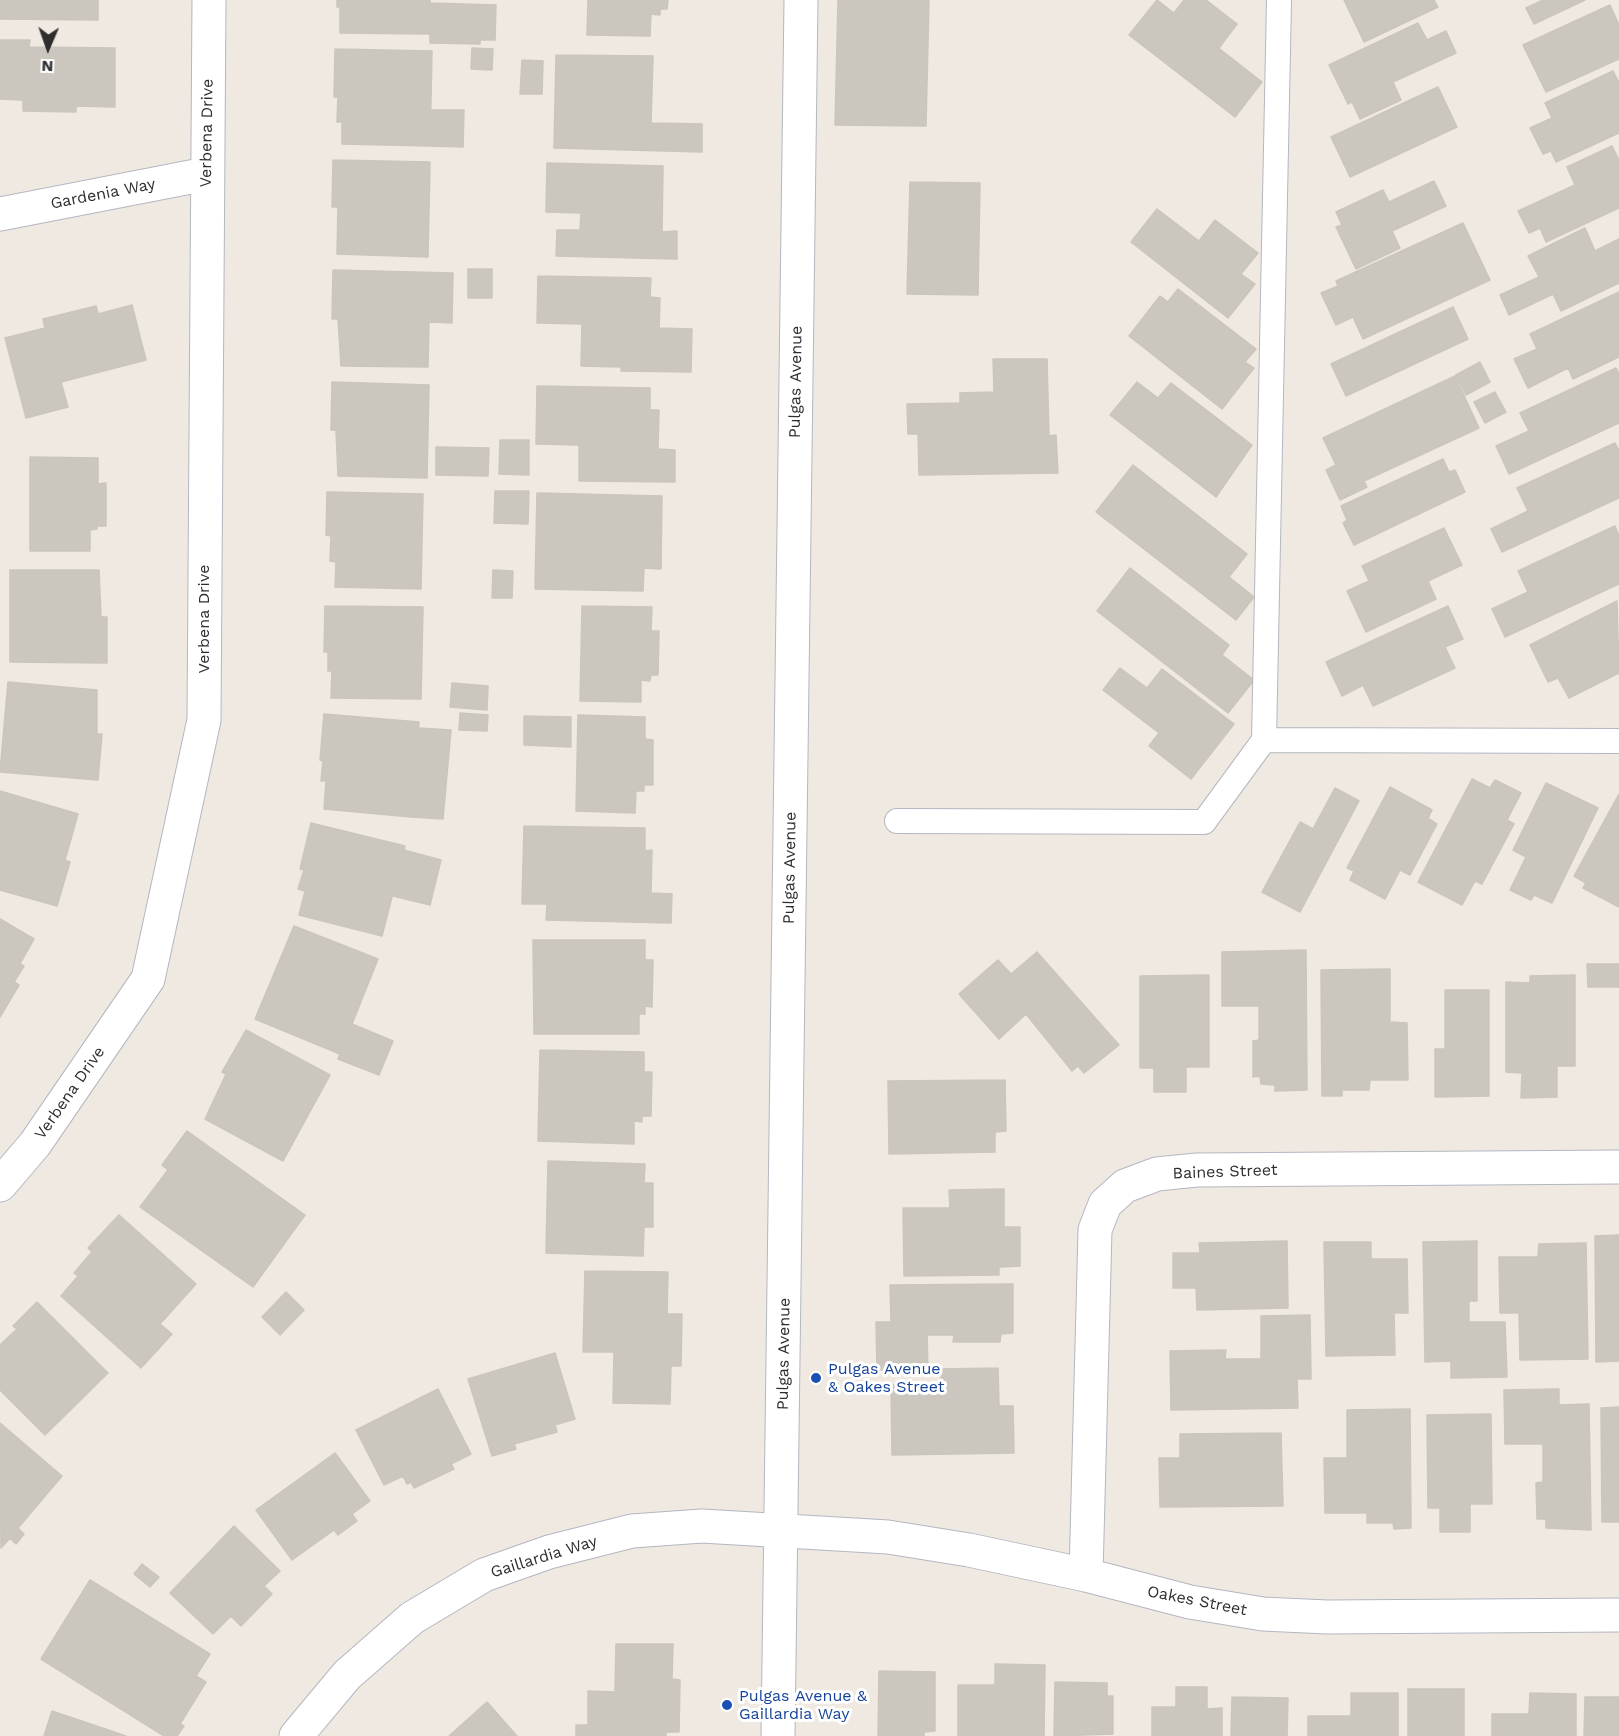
<!DOCTYPE html>
<style>
body{margin:0}
#map{position:relative;width:1619px;height:1736px;overflow:hidden;background:#efe9e1;font-family:"Work Sans",sans-serif}
canvas{display:block}
.north{position:absolute;left:18px;top:18px;width:60px;height:60px;-webkit-text-stroke:4px #fff;paint-order:stroke;rotate:182deg;font-size:16px;font-weight:700;line-height:24px;text-align:center;color:#2e2e2e}
.north::after{content:'';display:block;margin:auto;width:21px;height:27px;background:#2e2e2e;clip-path:polygon(50% 0,100% 100%,50% 72%,0 100%)}
</style>
<div id="map">
<canvas width="1619" height="1736"></canvas>
<div class="north">N</div>
</div>
<script>
const c = document.querySelector('canvas').getContext('2d');
c.lineJoin = 'round';
function fillPath(path, color) { c.fillStyle = color; c.fill(path, 'evenodd'); }
const shape = rows => new Path2D(rows.map(r => 'M' + r).join(''));
function strokePath(path, color, width, dash) { c.strokeStyle = color; c.lineWidth = width; c.lineCap = dash ? 'butt' : 'round'; c.setLineDash(dash || []); c.stroke(path); }
function write(font, color, halo, rows, align = 'center') {
  c.font = font + ' "Work Sans",sans-serif'; c.lineWidth = 6; c.setLineDash([]); c.textBaseline = 'middle'; c.strokeStyle = halo; c.fillStyle = color; for (const [text, x, y, turn = 0] of rows) {
    c.save(); c.translate(x, y); c.rotate((+turn || 0) * Math.PI / 180); c.textAlign = isNaN(turn) ? turn : align; if (halo) c.strokeText(text, 0, 0); c.fillText(text, 0, 0); c.restore();
  }
}
const building = shape([
 [0,0,98,0,98,20,0,19,0,0],
 [337,0,430,0,430,34,340,33,340,7,337,7,337,0],
 [588,0,668,0,667,9,660,9,660,15,651,14,650,36,587,35,588,0],
 [838,0,929,0,926,126,835,125,838,0],
 [1157,0,1262,82,1235,117,1129,35,1157,0],
 [1184,0,1206,0,1237,24,1219,48,1174,13,1184,0],
 [1344,0,1434,0,1438,7,1364,42,1344,0],
 [1543,0,1585,0,1534,24,1526,8,1543,0],
 [430,3,496,5,495,40,480,40,480,44,430,43,430,3],
 [1610,5,1619,25,1619,59,1546,92,1523,45,1610,5],
 [1418,23,1427,40,1446,31,1456,53,1393,82,1401,100,1360,119,1352,102,1348,104,1329,65,1418,23],
 [0,40,30,40,29,47,115,48,115,107,76,106,76,112,23,111,23,100,0,99,0,40],
 [472,48,493,49,492,70,471,69,472,48],
 [335,49,432,51,430,146,342,144,342,122,337,122,338,97,334,97,335,49],
 [556,55,653,56,651,123,702,124,702,152,554,148,556,55],
 [522,60,543,61,542,94,520,94,522,60],
 [1613,71,1619,83,1619,133,1556,162,1551,151,1543,154,1530,128,1552,118,1545,103,1613,71],
 [1438,87,1457,127,1350,177,1331,137,1438,87],
 [430,110,464,110,463,147,430,146,430,110],
 [1612,146,1619,160,1619,208,1546,242,1540,228,1529,233,1518,211,1575,185,1567,167,1612,146],
 [333,160,430,162,428,257,337,254,338,207,332,207,333,160],
 [547,163,663,166,662,232,677,231,677,259,556,256,557,230,580,230,581,213,546,212,547,163],
 [1434,181,1446,206,1392,231,1400,248,1356,269,1336,227,1342,225,1336,212,1383,190,1389,202,1434,181],
 [910,182,980,183,978,295,907,294,910,182],
 [1157,209,1199,241,1215,220,1258,253,1241,274,1255,284,1228,318,1131,242,1157,209],
 [1463,223,1490,280,1363,339,1353,317,1336,325,1321,293,1338,286,1336,281,1463,223],
 [1585,228,1595,251,1619,239,1619,283,1561,311,1553,294,1509,315,1500,295,1539,277,1528,256,1585,228],
 [468,269,492,269,492,298,468,298,468,269],
 [333,270,453,273,452,323,429,322,428,367,341,366,338,319,332,319,333,270],
 [538,276,651,278,650,297,660,298,659,328,692,329,691,372,621,371,621,367,581,366,582,324,537,323,538,276],
 [1178,289,1256,349,1245,362,1254,368,1222,409,1129,336,1160,296,1168,302,1178,289],
 [1619,292,1619,357,1573,379,1568,368,1528,388,1514,359,1537,349,1530,334,1619,292],
 [132,305,146,360,61,382,68,407,26,418,5,338,45,328,43,319,96,306,98,314,132,305],
 [1453,307,1468,339,1346,396,1331,364,1453,307],
 [993,359,1047,359,1049,436,1056,435,1058,473,919,475,918,434,908,434,907,404,960,403,960,393,994,392,993,359],
 [1480,362,1490,382,1466,395,1456,375,1480,362],
 [1616,368,1619,374,1619,423,1509,474,1496,446,1529,431,1520,413,1616,368],
 [1455,376,1479,428,1364,481,1367,487,1340,500,1326,470,1336,465,1323,438,1455,376],
 [332,382,429,385,427,478,338,476,336,430,331,430,332,382],
 [1137,382,1158,398,1171,383,1252,445,1216,497,1110,415,1137,382],
 [537,386,650,388,650,410,659,410,658,449,675,450,675,482,579,481,579,445,536,444,537,386],
 [1495,392,1506,412,1485,423,1474,402,1495,392],
 [500,440,529,440,529,475,499,474,500,440],
 [1615,443,1619,451,1619,498,1502,552,1491,529,1528,511,1517,488,1615,443],
 [436,447,489,448,488,476,436,475,436,447],
 [30,457,98,458,98,484,106,483,106,526,97,526,97,529,90,530,90,551,30,551,30,457],
 [1443,459,1449,472,1455,470,1465,492,1354,545,1343,523,1347,520,1341,506,1443,459],
 [1133,465,1247,554,1229,577,1254,597,1236,620,1096,512,1133,465],
 [495,491,529,491,528,524,494,523,495,491],
 [327,492,423,494,421,589,335,587,336,562,330,561,331,536,326,535,327,492],
 [537,493,662,496,661,569,644,568,643,591,535,589,537,493],
 [1615,526,1619,536,1619,584,1505,637,1492,609,1528,592,1518,571,1615,526],
 [1444,528,1462,565,1428,581,1436,599,1366,632,1347,591,1369,581,1362,566,1444,528],
 [1130,568,1229,645,1222,655,1254,680,1228,713,1097,611,1130,568],
 [10,570,99,570,101,617,107,617,107,663,10,662,10,570],
 [493,570,513,571,512,598,492,598,493,570],
 [1617,601,1619,673,1569,698,1558,678,1548,682,1530,645,1617,601],
 [325,606,423,607,421,699,331,698,332,671,328,671,328,652,324,652,325,606],
 [582,606,652,607,651,631,659,631,658,675,651,675,650,681,641,680,641,702,580,701,582,606],
 [1448,606,1463,639,1445,647,1455,668,1373,706,1363,685,1342,696,1326,662,1448,606],
 [1120,668,1147,688,1162,669,1234,724,1191,779,1149,746,1159,733,1103,690,1120,668],
 [8,682,97,690,97,734,102,734,98,780,0,772,8,682],
 [452,683,488,686,487,710,450,707,452,683],
 [460,713,488,715,487,731,459,730,460,713],
 [324,714,419,722,411,817,324,809,326,781,321,781,323,761,320,760,324,714],
 [578,715,645,717,645,739,653,740,653,785,644,785,644,791,636,791,635,813,576,811,578,715],
 [524,716,571,717,571,747,524,745,524,716],
 [418,728,451,730,443,819,411,817,418,728],
 [1472,779,1490,788,1495,780,1521,793,1507,820,1514,824,1482,884,1475,881,1462,905,1418,882,1472,779],
 [1546,783,1598,808,1552,903,1534,895,1531,900,1510,890,1526,857,1513,850,1546,783],
 [1390,787,1432,810,1428,818,1437,824,1410,875,1400,870,1385,899,1350,880,1354,871,1347,868,1390,787],
 [1335,788,1359,801,1300,912,1262,892,1300,822,1313,829,1335,788],
 [0,791,78,814,65,860,70,862,57,906,0,890,0,791],
 [1619,794,1619,907,1583,888,1586,883,1574,876,1619,794],
 [311,823,405,846,382,936,299,915,305,891,298,889,304,870,300,869,311,823],
 [524,826,645,828,645,851,652,850,651,893,672,894,671,923,546,920,547,904,522,904,524,826],
 [404,850,441,860,430,905,393,896,404,850],
 [0,919,34,939,20,964,24,966,14,982,19,985,0,1017,0,919],
 [294,926,378,959,352,1024,393,1041,379,1075,338,1059,340,1054,255,1019,294,926],
 [533,940,645,940,645,960,653,960,652,1007,645,1006,645,1014,639,1014,639,1034,534,1034,533,940],
 [1306,950,1307,1090,1275,1091,1275,1085,1261,1084,1260,1076,1253,1077,1253,1041,1259,1040,1259,1006,1222,1006,1222,952,1306,950],
 [1037,952,1119,1045,1084,1073,1078,1066,1072,1071,1026,1014,999,1039,959,994,998,960,1011,974,1037,952],
 [1587,964,1619,964,1619,987,1588,987,1587,964],
 [1390,969,1390,1022,1407,1023,1408,1080,1370,1080,1369,1090,1342,1090,1342,1096,1322,1096,1321,970,1390,969],
 [1209,975,1209,1067,1186,1067,1186,1092,1154,1092,1154,1068,1140,1068,1140,976,1209,975],
 [1575,975,1575,1066,1557,1066,1557,1097,1521,1098,1522,1073,1506,1072,1506,982,1530,983,1530,976,1575,975],
 [1445,990,1489,990,1489,1096,1435,1097,1435,1049,1445,1049,1445,990],
 [246,1030,330,1075,283,1161,205,1119,226,1074,222,1072,246,1030],
 [540,1050,644,1052,644,1072,652,1072,651,1116,642,1116,642,1122,634,1121,634,1144,538,1141,540,1050],
 [1005,1080,1006,1131,995,1132,995,1152,889,1154,888,1081,1005,1080],
 [187,1131,305,1215,253,1287,140,1207,168,1170,162,1165,187,1131],
 [548,1161,645,1164,644,1183,653,1183,653,1227,644,1227,643,1256,546,1253,548,1161],
 [1004,1189,1004,1227,1020,1227,1020,1266,999,1267,999,1275,904,1276,903,1208,950,1208,949,1190,1004,1189],
 [119,1215,196,1284,160,1324,172,1334,141,1368,61,1296,78,1276,74,1273,92,1252,88,1248,119,1215],
 [1619,1235,1619,1361,1596,1362,1595,1236,1619,1235],
 [1287,1241,1288,1308,1197,1310,1196,1288,1173,1288,1173,1253,1200,1253,1199,1243,1287,1241],
 [1477,1241,1477,1301,1469,1301,1469,1322,1505,1322,1507,1377,1451,1378,1451,1361,1425,1362,1423,1242,1477,1241],
 [1324,1242,1371,1242,1371,1259,1407,1259,1408,1313,1394,1313,1395,1355,1326,1356,1324,1242],
 [1586,1243,1588,1359,1520,1360,1519,1313,1500,1313,1499,1257,1538,1257,1539,1244,1586,1243],
 [585,1271,668,1272,667,1314,682,1314,681,1366,671,1366,670,1404,613,1403,614,1352,583,1352,585,1271],
 [1013,1284,1013,1333,1001,1334,1000,1342,953,1342,954,1335,927,1335,928,1370,877,1370,876,1322,891,1322,890,1285,1013,1284],
 [286,1292,304,1310,280,1335,262,1317,286,1292],
 [37,1302,108,1373,45,1435,0,1390,0,1345,17,1329,13,1326,37,1302],
 [1310,1315,1311,1379,1297,1379,1298,1408,1171,1410,1170,1351,1226,1350,1225,1359,1261,1359,1261,1316,1310,1315],
 [555,1353,575,1419,555,1425,557,1432,514,1444,516,1449,492,1456,468,1379,555,1353],
 [998,1368,999,1406,1013,1406,1014,1453,892,1455,891,1385,941,1384,941,1369,998,1368],
 [438,1389,471,1454,451,1464,454,1469,414,1488,411,1482,407,1484,403,1476,384,1485,356,1430,438,1389],
 [1559,1389,1559,1405,1589,1404,1591,1530,1546,1528,1546,1519,1537,1519,1536,1483,1543,1482,1543,1444,1505,1444,1504,1390,1559,1389],
 [1619,1407,1619,1522,1602,1522,1601,1408,1619,1407],
 [1410,1409,1411,1528,1394,1529,1393,1523,1367,1523,1367,1513,1325,1513,1324,1458,1347,1458,1347,1410,1410,1409],
 [1491,1414,1492,1504,1470,1504,1470,1532,1440,1532,1440,1508,1428,1508,1427,1415,1491,1414],
 [0,1423,62,1476,18,1528,24,1534,16,1544,10,1538,1,1548,0,1423],
 [1281,1433,1283,1506,1160,1507,1159,1458,1180,1458,1180,1434,1281,1433],
 [335,1453,370,1501,352,1514,357,1521,338,1535,334,1530,292,1560,256,1510,335,1453],
 [234,1526,280,1571,264,1586,272,1594,241,1626,231,1616,213,1634,170,1593,234,1526],
 [142,1564,159,1577,150,1587,134,1574,142,1564],
 [90,1580,210,1654,196,1676,206,1682,180,1724,184,1726,177,1736,164,1736,41,1659,90,1580],
 [616,1644,673,1644,672,1679,680,1680,679,1732,666,1732,666,1736,576,1736,576,1725,588,1725,588,1691,615,1692,616,1644],
 [995,1664,1045,1665,1044,1736,958,1736,958,1685,995,1685,995,1664],
 [879,1671,935,1672,935,1731,924,1732,924,1736,878,1736,879,1671],
 [1055,1682,1107,1683,1107,1696,1113,1696,1113,1734,1054,1736,1055,1682],
 [1176,1687,1207,1687,1207,1709,1222,1708,1222,1736,1152,1736,1152,1707,1176,1707,1176,1687],
 [1408,1689,1464,1689,1464,1736,1408,1736,1408,1689],
 [1351,1693,1398,1693,1398,1736,1308,1736,1308,1716,1351,1716,1351,1693],
 [1530,1693,1576,1694,1576,1736,1492,1736,1492,1714,1529,1714,1530,1693],
 [1232,1697,1288,1698,1287,1736,1231,1736,1232,1697],
 [1585,1697,1619,1697,1619,1736,1584,1736,1585,1697],
 [487,1702,517,1736,449,1736,487,1702],
 [52,1711,126,1736,44,1736,52,1711]
]);
fillPath(building, '#cbc7bf');
strokePath(building, '#cbc5ba', 1.5);
const lane = shape([
 [1264,740,1619,741],
 [897,821,1204,822,1264,740,1279,0]
]);
const street = shape([
 [0,214,206,174],
 [0,1185,35,1144,148,979,204,720,209,0],
 [1086,1575,1095,1230,1105,1204,1125,1186,1157,1174,1197,1170,1619,1167],
 [296,1736,347,1675,412,1618,484,1575,549,1552,632,1531,702,1526,888,1537,969,1550,1086,1575,1190,1602,1263,1614,1327,1617,1619,1615]
]);
const secondary = shape([
 [778,1736,801,0]
]);
strokePath(lane, '#b4b7c1', 26);
strokePath(street, '#b4b7c1', 35);
strokePath(secondary, '#b4b7c1', 35);
strokePath(lane, '#fff', 24);
strokePath(street, '#fff', 33);
strokePath(secondary, '#fff', 33);
for (const [x, y, r, color] of [
 [816,1378,6,"#1a4fb4"],
 [727,1705,6,"#1a4fb4"]
]) { const dot = new Path2D(); dot.arc(x, y, r, 0, 2 * Math.PI); c.fillStyle = color; c.fill(dot); strokePath(dot, '#fff', 2); }
write('16px', '#2e2e2e', '#fff', [
 ["Verbena Drive",207,133,-89],
 ["Gardenia Way",103,194,-11],
 ["Pulgas Avenue",796,382,-89],
 ["Verbena Drive",204,619,-90],
 ["Pulgas Avenue",790,868,-89],
 ["Verbena Drive",70,1093,-55],
 ["Baines Street",1225,1172,-2],
 ["Pulgas Avenue",784,1354,-89],
 ["Gaillardia Way",544,1557,-17],
 ["Oakes Street",1197,1601,11]
]);
write('16px', '#164399', '#fff', [
 ["Pulgas Avenue",828,1369],
 ["& Oakes Street",828,1387],
 ["Pulgas Avenue &",739,1696],
 ["Gaillardia Way",739,1714]
], 'left');
</script>
